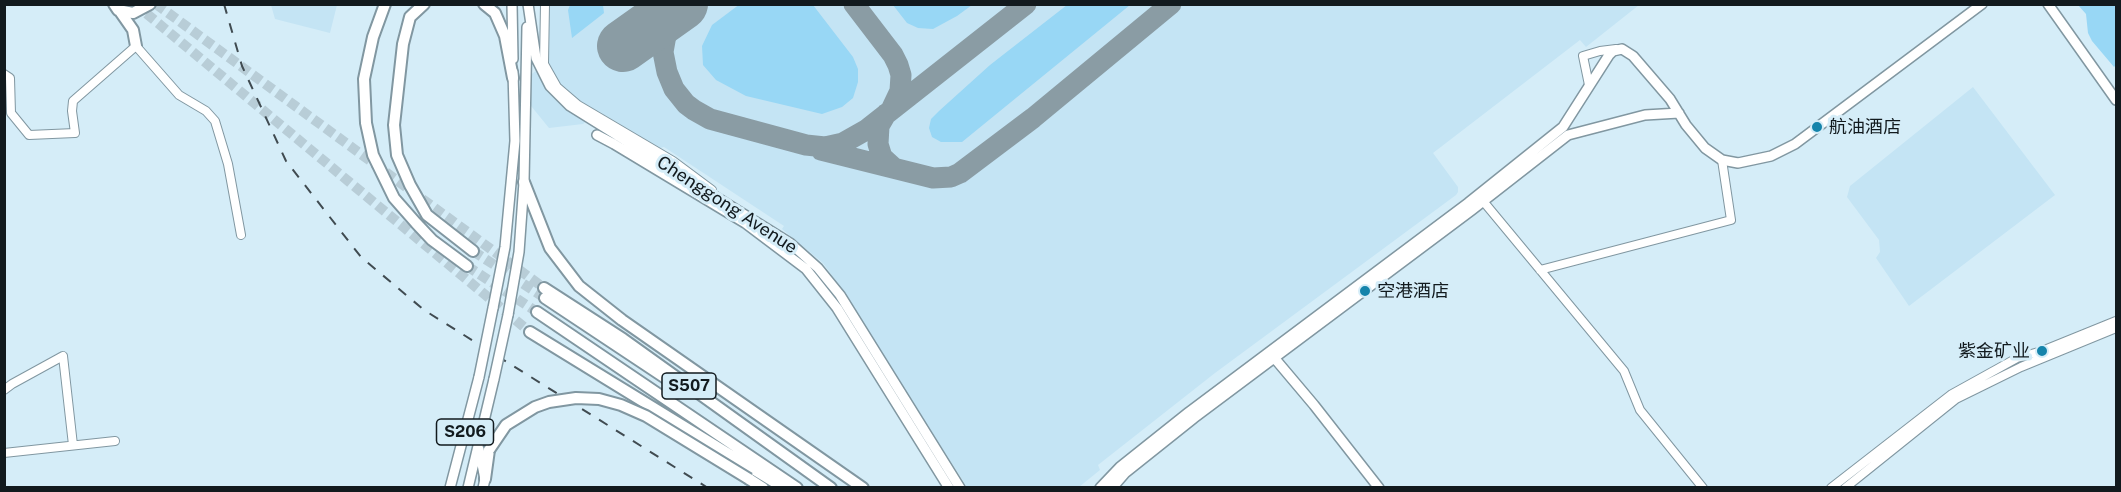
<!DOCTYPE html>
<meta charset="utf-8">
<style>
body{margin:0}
#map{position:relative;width:2121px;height:492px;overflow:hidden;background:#d5edf8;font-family:"Public Sans",sans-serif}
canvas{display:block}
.frame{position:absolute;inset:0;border:6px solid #121a1e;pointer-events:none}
</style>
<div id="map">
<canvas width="2121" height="492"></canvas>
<div class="frame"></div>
</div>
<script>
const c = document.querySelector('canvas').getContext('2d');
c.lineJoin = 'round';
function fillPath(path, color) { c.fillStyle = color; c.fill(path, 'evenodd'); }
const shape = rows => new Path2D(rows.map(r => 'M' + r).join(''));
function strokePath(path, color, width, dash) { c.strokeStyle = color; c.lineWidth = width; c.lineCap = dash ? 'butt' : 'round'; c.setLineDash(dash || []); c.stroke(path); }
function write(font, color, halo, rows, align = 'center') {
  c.font = font + ' "Public Sans","Noto Sans SC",sans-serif'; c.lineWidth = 6; c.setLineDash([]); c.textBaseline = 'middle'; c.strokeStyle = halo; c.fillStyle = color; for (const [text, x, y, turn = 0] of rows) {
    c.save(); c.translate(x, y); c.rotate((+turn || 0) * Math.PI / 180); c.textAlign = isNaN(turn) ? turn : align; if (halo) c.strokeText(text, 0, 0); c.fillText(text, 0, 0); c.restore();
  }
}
fillPath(shape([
 [271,5,271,4,337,5,330,33,275,19],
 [549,5,1639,5,1586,47,1580,40,1433,153,1458,187,1458,192,1456,195,1215,373,1098,465,1100,470,1079,487,967,487,831,274,823,263,782,229,784,226,664,147,660,148,598,111,583,124,549,128,527,101,527,78,548,61],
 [1973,87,2055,195,1909,306,1876,258,1880,252,1879,240,1847,197,1850,186]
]), '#c4e4f4');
fillPath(shape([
 [740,4,813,5,853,57,858,69,858,82,853,98,842,107,822,114,746,96,716,80,703,65,702,46,712,25],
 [570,5,603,5,604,13,572,38,568,10],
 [893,5,972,5,957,16,933,29,918,28,907,23],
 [1067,5,1130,5,962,142,941,142,932,137,929,128,931,119,939,111,990,65],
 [2078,5,2116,5,2116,65,2114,67,2092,41,2088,33,2086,14]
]), '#98d7f5');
strokePath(shape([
 [683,4,674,13,668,24,663,52,667,72,674,89,686,104,694,110,710,119,806,145,825,147,843,143,866,130,1026,4],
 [854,4,893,55,898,65,901,75,900,91,891,110],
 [886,114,879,126,878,144,882,157,894,168],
 [821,150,933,178,951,177,960,173,1033,118,1171,4]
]), '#8a9ca4', 21);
strokePath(shape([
 [623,46,682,4]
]), '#8a9ca4', 52);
strokePath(shape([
 [135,4,530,332],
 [156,4,544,288],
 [473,251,545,298],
 [467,266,537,312]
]), '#b8cdd7', 10, [10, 5]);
const minor = shape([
 [545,4,544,64,557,87,578,105,673,161,712,190],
 [4,74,10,78,11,113,29,135,75,133,72,111,73,101,136,46,179,95,206,111,215,121,228,164,241,235],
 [1589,85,1583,56,1600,51,1616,49],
 [1483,201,1624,371,1640,410,1703,488],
 [1540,270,1731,220,1722,160],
 [4,390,12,384,63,356,73,445],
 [4,453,115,441],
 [1831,488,1952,394,2017,358,2042,351,2116,321],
 [1845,488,1956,399,2021,367,2116,328]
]);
const major = shape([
 [512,4,513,59],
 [528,4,536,58,550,86,570,106,790,243,818,268,840,295,960,488],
 [2048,4,2116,100],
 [597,135,614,144,745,223,806,269,837,308,949,488],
 [493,308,505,247,515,141,513,72],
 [508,315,519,252,524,182,527,27],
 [1271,354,1314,405,1379,488],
 [479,449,485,479,483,488],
 [450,488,479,377],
 [468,488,494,379],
 [1100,488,1120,467,1189,412,1468,203,1563,127,1609,55,1613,51,1622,49,1633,56,1670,99,1686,125,1705,148,1722,160,1738,163,1771,156,1795,144,1982,4],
 [1112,488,1125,473,1194,418,1472,210,1568,135,1645,115,1679,113]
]);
const highway = shape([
 [114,4,118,10,133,13,150,4],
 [385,4,373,37,364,79,366,123,373,155,394,198,416,223,432,240,467,266],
 [424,4,410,17,403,44,394,125,397,155,410,185,427,215,473,251],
 [484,4,495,13,505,36,513,78],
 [119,10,133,30,136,46],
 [524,182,550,248,579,286,622,320,863,488],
 [544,288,623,339,831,488],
 [545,298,670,381],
 [537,312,797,488],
 [530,332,784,488],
 [485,479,489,450],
 [749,479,763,488]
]);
strokePath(minor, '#8197a1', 10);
strokePath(major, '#8197a1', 12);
strokePath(highway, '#8197a1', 14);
strokePath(minor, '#fff', 8);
strokePath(major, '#fff', 9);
strokePath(highway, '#fff', 10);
strokePath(shape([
 [224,4,242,66,286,161,361,257,424,310,708,488]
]), '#404b51', 2, [10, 10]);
const majorBridge = shape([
 [479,377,493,308],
 [494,379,508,315]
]);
const highwayBridge = shape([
 [489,450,506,425,535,407,549,402,576,398,599,399,621,405,646,416,749,479]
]);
strokePath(majorBridge, '#8197a1', 12, []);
strokePath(highwayBridge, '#8197a1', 14, []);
strokePath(majorBridge, '#fff', 9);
strokePath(highwayBridge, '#fff', 10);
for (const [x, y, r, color] of [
 [1817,127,6,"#1584ab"],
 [1365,291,6,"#1584ab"],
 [2042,351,6,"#1584ab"]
]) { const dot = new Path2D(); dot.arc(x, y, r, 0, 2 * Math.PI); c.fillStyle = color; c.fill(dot); strokePath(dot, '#d5edf8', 2); }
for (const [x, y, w] of [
 [689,386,54],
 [465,432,57]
]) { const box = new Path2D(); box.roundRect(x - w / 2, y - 13, w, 26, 4.5); c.fillStyle = '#d5edf8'; c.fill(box); strokePath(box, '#121a1e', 1.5); }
write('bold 16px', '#121a1e', null, [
 ["S507",689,386],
 ["S206",465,432]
]);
write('18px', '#121a1e', '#d5edf8', [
 ["航油酒店",1829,127],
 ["空港酒店",1377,291],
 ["紫金矿业",2030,351,"right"]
], 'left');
write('18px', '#121a1e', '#d5edf8', [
 ["Chenggong Avenue",727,205,33]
]);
</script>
